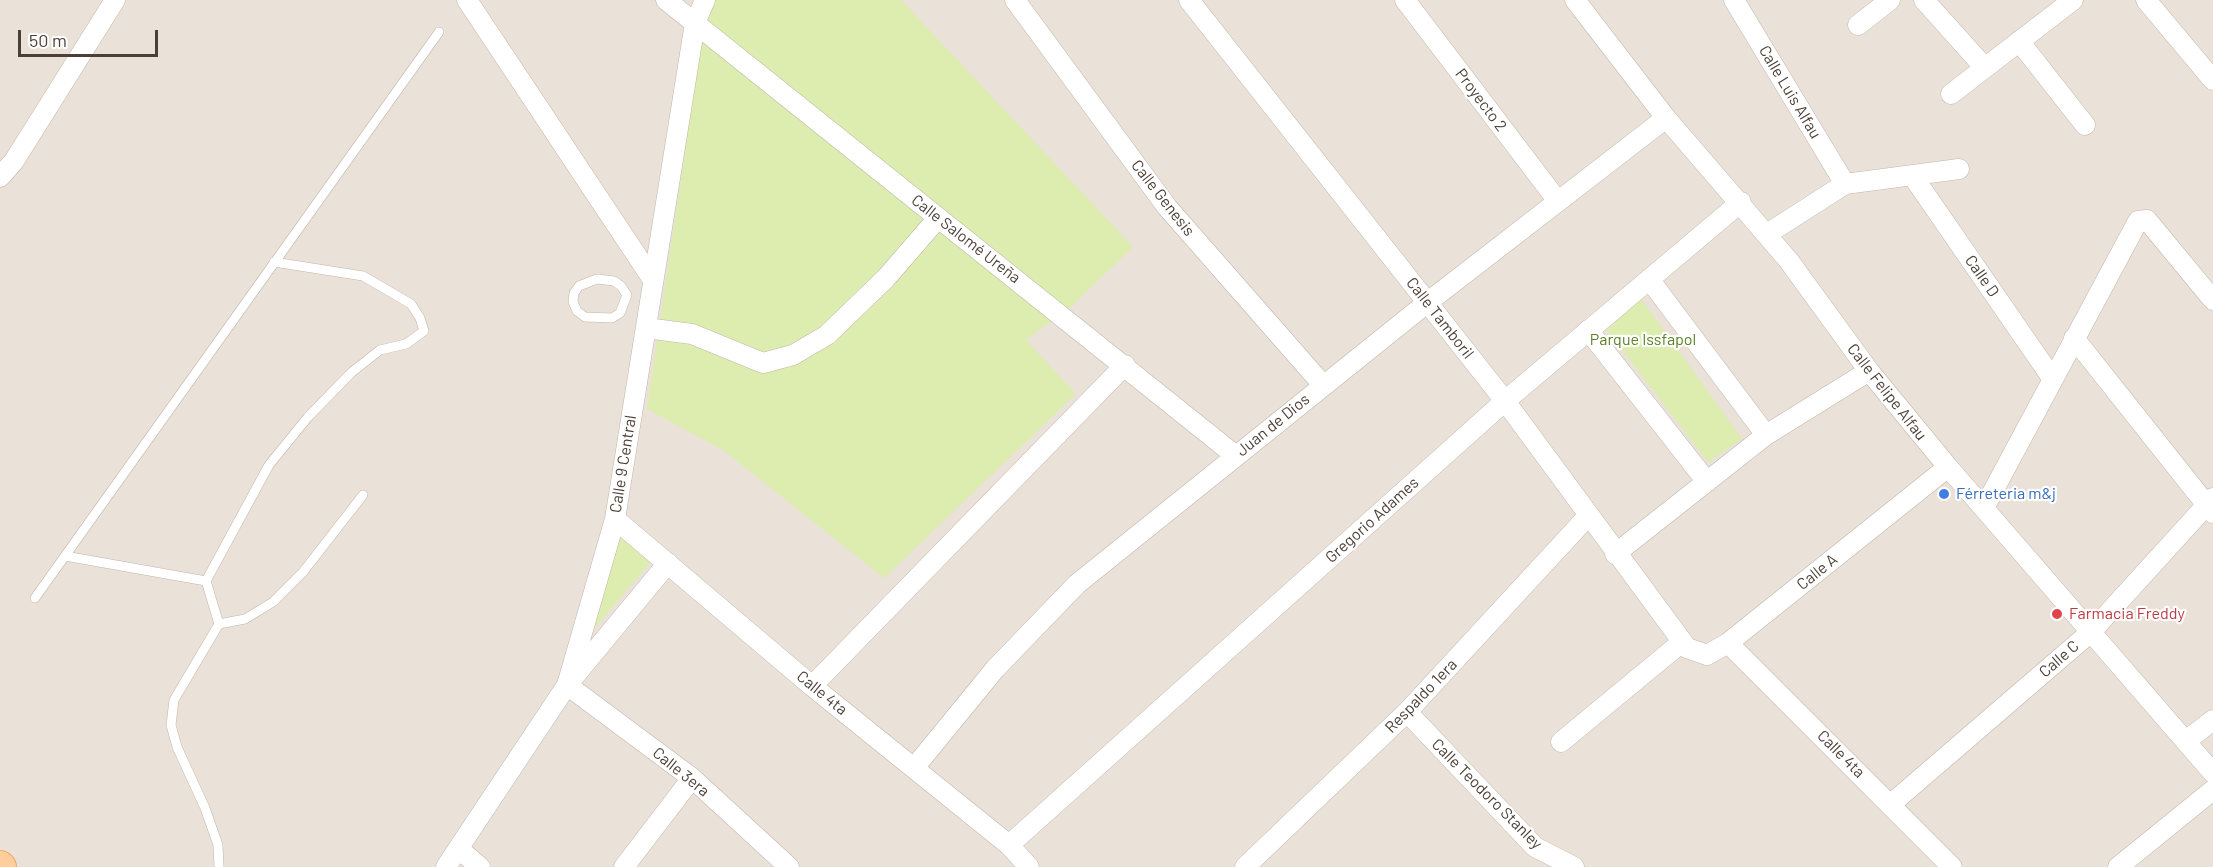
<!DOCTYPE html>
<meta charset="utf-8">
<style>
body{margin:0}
#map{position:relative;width:2213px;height:867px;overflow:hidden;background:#f6f0ea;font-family:Barlow,sans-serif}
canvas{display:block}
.scale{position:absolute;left:18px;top:30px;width:140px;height:27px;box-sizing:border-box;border:3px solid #4b3f37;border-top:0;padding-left:8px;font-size:18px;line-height:21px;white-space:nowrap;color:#4b3f37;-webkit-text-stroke:4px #fff;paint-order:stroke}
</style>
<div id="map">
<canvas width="2213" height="867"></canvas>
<div class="scale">50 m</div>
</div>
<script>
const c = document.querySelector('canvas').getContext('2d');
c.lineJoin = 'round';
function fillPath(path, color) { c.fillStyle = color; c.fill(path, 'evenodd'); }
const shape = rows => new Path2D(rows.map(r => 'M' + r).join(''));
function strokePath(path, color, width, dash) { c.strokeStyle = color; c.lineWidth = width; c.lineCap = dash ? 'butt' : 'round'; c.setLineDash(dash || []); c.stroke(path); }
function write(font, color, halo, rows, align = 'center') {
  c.font = font + ' Barlow,sans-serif'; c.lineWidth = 4.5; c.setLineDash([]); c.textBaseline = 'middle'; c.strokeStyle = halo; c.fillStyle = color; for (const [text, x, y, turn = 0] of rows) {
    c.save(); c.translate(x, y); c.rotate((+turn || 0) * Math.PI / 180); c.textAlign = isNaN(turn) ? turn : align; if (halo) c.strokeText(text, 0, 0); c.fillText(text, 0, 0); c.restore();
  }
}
fillPath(shape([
 [0,0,2213,0,2213,867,0,867]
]), '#eae1d8');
fillPath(shape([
 [714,0,901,0,1133,247,1069,308,1026,340,1076,394,884,578,723,450,647,409,704,21],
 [1640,297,1742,439,1708,462,1607,330],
 [618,530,654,558,587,637]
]), '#ddedb0');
const lane = shape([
 [597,279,614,281,621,286,627,295,620,313,612,318,585,317,577,311,573,302,574,293,579,286,597,279],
 [65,556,206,581],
 [35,598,439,32],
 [219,624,206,581,269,465,308,417,352,372,380,350,406,344,424,331,420,318,411,304,363,276,274,262],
 [219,867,218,845,205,808,177,747,171,725,174,700,219,624,245,619,273,602,303,572,363,495]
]);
const street = shape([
 [467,0,653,280],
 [666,0,1236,456],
 [1015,0,1167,207,1323,385],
 [1189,0,1505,401,1687,648,1707,655,1728,643,1948,467],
 [1405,0,1557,200],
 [1575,0,1666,118,1789,261,1869,371,1948,467,2213,773],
 [1734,0,1845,184],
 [1924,0,1985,68],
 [2146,0,2213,80],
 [1858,25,1890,0],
 [2019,41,2085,125],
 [1951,94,2073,0],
 [1912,175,2052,378],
 [0,177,14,161,115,0],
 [1767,234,1845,184,1959,169],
 [1649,279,1766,435],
 [646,328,692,334,763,363,793,355,827,335,886,278,938,218],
 [1588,330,1707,482],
 [2074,338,2213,513],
 [1984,508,2138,221,2147,220,2213,300],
 [615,519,812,686,1009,845,1029,867],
 [1615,554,1766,435,1869,371],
 [1728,643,1952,867],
 [572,679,668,563],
 [567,685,692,778,789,867],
 [812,686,1125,365],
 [1407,712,1535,847,1574,867],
 [2186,741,2213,720],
 [1561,742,1682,642],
 [914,768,995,669,1077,584,1428,302,1666,118],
 [1891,804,2092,631,2213,498],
 [1009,845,1505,401,1741,202],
 [459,849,480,867],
 [446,867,567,685,615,519,695,23,705,0],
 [624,867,692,778],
 [1245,867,1407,712,1588,516],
 [2118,867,2213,790]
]);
const primary = shape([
 [0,866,1,867]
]);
strokePath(lane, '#c2b6ac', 10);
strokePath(street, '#c2b6ac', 21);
strokePath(primary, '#eda761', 32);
strokePath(lane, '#fff', 9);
strokePath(street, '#fff', 20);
strokePath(primary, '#ffce9a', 30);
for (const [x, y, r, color] of [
 [1944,494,6,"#3f7fe0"],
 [2057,614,6,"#e0444e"]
]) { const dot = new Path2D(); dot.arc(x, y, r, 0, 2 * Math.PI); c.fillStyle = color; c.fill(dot); strokePath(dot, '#fff', 2); }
write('16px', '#4b3f37', '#fff', [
 ["Calle Luis Alfau",1790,92,59],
 ["Proyecto 2",1481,100,53],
 ["Calle Genesis",1163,198,52],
 ["Calle Salomé Ureña",966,239,38],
 ["Calle D",1982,276,55],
 ["Calle Tamboril",1440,318,52],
 ["Calle Felipe Alfau",1887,392,52],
 ["Juan de Dios",1273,425,-39],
 ["Calle 9 Central",623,464,-81],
 ["Gregorio Adames",1372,520,-42],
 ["Calle A",1817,572,-39],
 ["Calle C",2059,659,-41],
 ["Calle 4ta",822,693,39],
 ["Respaldo 1era",1421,696,-46],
 ["Calle 4ta",1841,754,45],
 ["Calle 3era",681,772,39],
 ["Calle Teodoro Stanley",1487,794,45]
]);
write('16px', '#5b8225', '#fff', [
 ["Parque Issfapol",1643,340]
]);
write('16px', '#366cbe', '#fff', [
 ["Férreteria m&j",1956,494]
], 'left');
write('16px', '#be3a42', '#fff', [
 ["Farmacia Freddy",2069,614]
], 'left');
</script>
